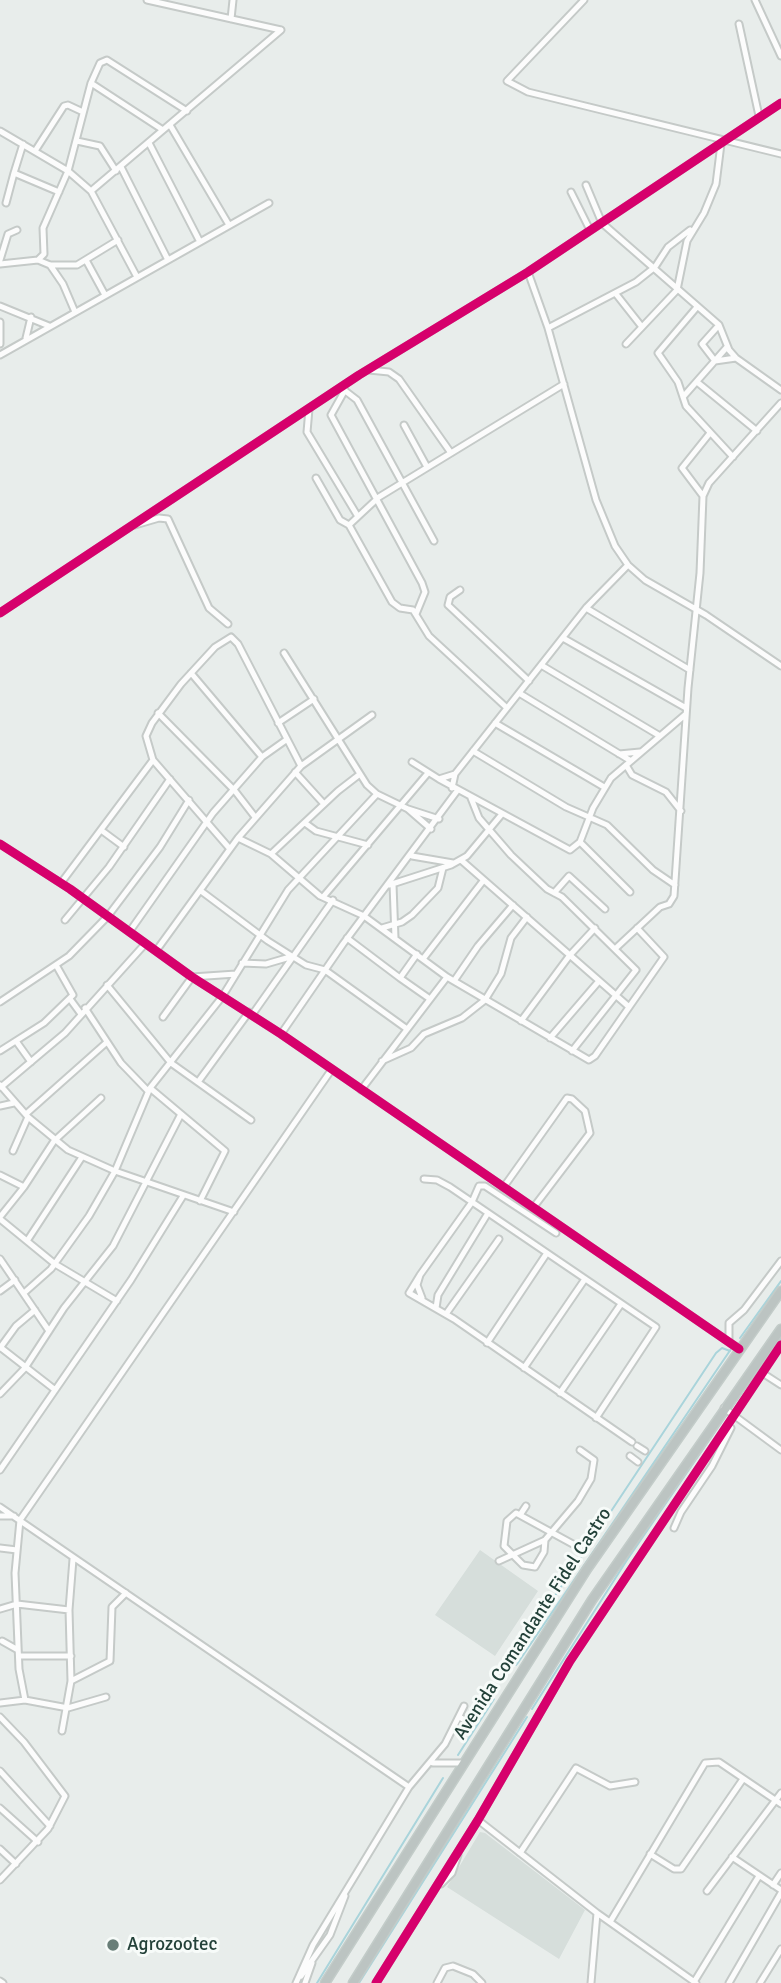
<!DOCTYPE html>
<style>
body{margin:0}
canvas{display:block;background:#e8edeb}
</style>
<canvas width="781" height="1983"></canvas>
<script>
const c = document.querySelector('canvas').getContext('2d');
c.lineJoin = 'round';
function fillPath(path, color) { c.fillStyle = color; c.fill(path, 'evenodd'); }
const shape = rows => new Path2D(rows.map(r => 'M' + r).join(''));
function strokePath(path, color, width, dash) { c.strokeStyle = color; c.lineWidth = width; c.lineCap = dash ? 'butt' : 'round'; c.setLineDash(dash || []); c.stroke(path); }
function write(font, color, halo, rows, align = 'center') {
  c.font = font + ' Signika,sans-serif'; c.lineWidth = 6; c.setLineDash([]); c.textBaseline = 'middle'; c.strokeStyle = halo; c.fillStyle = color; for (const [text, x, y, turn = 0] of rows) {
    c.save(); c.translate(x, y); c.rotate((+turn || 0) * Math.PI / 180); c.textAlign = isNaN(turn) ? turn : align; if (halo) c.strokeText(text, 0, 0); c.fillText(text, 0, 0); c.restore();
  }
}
fillPath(shape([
 [480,1550,538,1591,495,1656,435,1615],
 [480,1832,485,1833,585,1910,559,1959,447,1887]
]), '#d6dedb');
strokePath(shape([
 [740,1338,781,1281],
 [731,1408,781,1338],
 [517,1664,731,1349],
 [516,1665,517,1653,716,1353,722,1348,730,1351],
 [532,1709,627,1560,727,1414],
 [458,1755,494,1699],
 [317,1983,443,1778],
 [359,1983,527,1717]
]), '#a9d4db', 2);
const minor = shape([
 [147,0,281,30],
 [584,0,507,81,528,92,781,154],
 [755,0,781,56],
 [231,19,233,0],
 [739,24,759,116],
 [91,83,163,130],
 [170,125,229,225],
 [0,131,68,171,91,191,137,277],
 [77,141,100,146,116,171],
 [149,143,200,242],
 [23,144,14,173,59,192],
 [35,151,64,106,68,105,83,112],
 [121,167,168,260],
 [586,185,602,223,719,325,729,350,736,358,781,390],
 [91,191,281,30],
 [571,192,590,230],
 [6,203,14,173],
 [0,260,8,234,17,230],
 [38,260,44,254,43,228,68,171,91,83,100,63,107,60,187,111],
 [87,262,105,295],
 [0,264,38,260,50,265,77,265,118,240],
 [50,265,63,284,75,312],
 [528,272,548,328,596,500,615,546,628,565,645,580,706,615,781,666],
 [616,294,642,327],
 [0,306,49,326],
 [697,307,658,353,678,382,686,406,733,457],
 [0,322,0,344],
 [719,325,702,344,715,361,736,358],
 [548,328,636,282,655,267,668,247,690,230],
 [26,338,31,317],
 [626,344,677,290,687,241,704,213,716,184,721,144],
 [0,355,269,203],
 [369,370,389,372,399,379,451,453],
 [697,382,757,431],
 [344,390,357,400,434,541],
 [345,390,331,415,422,583,425,592,416,614],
 [683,397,727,347],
 [309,409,307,432,357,515],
 [404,425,427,467],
 [316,478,340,520,349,525],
 [703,496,682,468,710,433],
 [135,525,159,518,168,519,209,608,228,624],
 [460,590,450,597,448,605,529,681],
 [586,608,690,670],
 [0,613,359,375,528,272,781,103],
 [563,638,686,708],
 [284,653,367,785,377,794,408,809,431,829],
 [541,665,660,736],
 [191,673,262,757],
 [519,693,631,761],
 [507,708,429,636,413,610,400,608,392,602,349,525,379,497,564,384],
 [158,713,235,791,255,817],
 [278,723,314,699],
 [495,723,604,787],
 [473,751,566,807,607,825,653,870,675,885],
 [619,754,640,752],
 [153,760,146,736,152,723,181,684,215,647,231,637,238,644,301,766],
 [412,762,439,779,455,774],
 [626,765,632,775,666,792,681,811],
 [295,772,324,804],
 [439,779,570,850,580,842,593,808,611,778,686,714],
 [452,788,455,774,586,608,628,565],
 [471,798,479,818,511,855,547,889,562,897,636,970,572,1051],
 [408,809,439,819],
 [305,823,316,831,368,845],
 [101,830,124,847],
 [238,838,271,854,320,896,364,916,447,977,589,1060,595,1056,664,957,637,928],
 [580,842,630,892],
 [0,844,70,889,192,977,281,1034,739,1349],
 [271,854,338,791,360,774],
 [412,856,453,863],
 [461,860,628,1006],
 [61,883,153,760,230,849],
 [393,884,395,938],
 [389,885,451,865,467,856,502,814],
 [201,891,268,941,306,965,325,970,407,1029],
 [554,893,569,876,605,909],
 [323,897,428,773],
 [65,920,109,867,170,779],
 [382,928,402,922,412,915,438,888,443,868],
 [130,931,213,813,262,757,286,740],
 [347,938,400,978,417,954],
 [616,948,660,907,669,904,674,896,688,688,700,573,703,496,709,483,781,403],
 [156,951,238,838,301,766,372,715],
 [423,959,483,881],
 [242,963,266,964,290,957],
 [400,978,430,999],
 [454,981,478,946,513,905],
 [107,985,171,1063,251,1120],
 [70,999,81,1014],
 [0,1002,69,956,108,916,160,847,189,800],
 [85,1008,121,1063,148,1091],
 [252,1015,333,900],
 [163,1017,192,977,236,974],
 [521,1021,570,955,595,928],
 [281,1034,343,944,457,791],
 [550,1038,599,981],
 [16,1041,31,1062],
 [0,1051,44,1023,73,995,56,965],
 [382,1061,411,1048,424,1034,462,1018,485,1000,501,974,511,938,527,917],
 [198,1082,249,1012],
 [0,1085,28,1117,68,1150,115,1171,234,1212],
 [1,1087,65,1033,145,944],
 [150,1088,225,1151,200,1201],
 [361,1090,447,977],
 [0,1106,14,1103],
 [26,1114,107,1042],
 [13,1151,28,1117],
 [0,1175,24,1187],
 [424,1179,437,1180,450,1187,656,1327,596,1418],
 [503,1188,567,1098,572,1099,585,1111,590,1133,533,1208],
 [0,1217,24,1187,54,1141,101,1098],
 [0,1219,55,1264,117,1301],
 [27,1241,82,1157],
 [0,1259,49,1331],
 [420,1275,409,1293,454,1319,632,1442],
 [0,1291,15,1280],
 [24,1293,51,1269,89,1216,115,1171,150,1088,222,997,288,890,377,794],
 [422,1298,417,1285,420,1275,472,1202,479,1186,485,1186,556,1233],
 [436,1308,438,1295,488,1213],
 [446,1314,499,1239],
 [729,1342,729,1323,744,1310,781,1261],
 [487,1343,547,1253],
 [0,1347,54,1389],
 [0,1348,16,1326,35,1310],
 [524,1368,585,1279],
 [764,1374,781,1385],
 [560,1393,621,1304],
 [0,1394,25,1368,64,1308,113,1246,181,1114],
 [724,1408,781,1450],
 [637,1446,645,1451],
 [630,1456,638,1462],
 [0,1470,131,1280,183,1196],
 [0,1507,409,1787],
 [520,1515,526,1506],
 [0,1516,14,1516],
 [674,1528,681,1512,712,1466,731,1428],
 [545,1540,544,1552,535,1567,523,1565,504,1546,507,1521,516,1513,580,1548],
 [0,1548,17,1550],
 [499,1561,545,1540,578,1501,591,1479,594,1460,580,1450],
 [0,1609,17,1604,69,1610],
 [2,1641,18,1650],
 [19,1656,71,1656],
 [71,1681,110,1661,112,1607,126,1593],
 [25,1700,19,1669,15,1573,20,1520,332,1069],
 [0,1703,25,1700,68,1708,106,1697],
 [0,1717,24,1742,65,1796,48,1829,0,1880],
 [461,1718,467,1721,476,1715],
 [62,1731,71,1681,69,1610,73,1559],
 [433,1763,461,1763],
 [0,1771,50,1826],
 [0,1808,38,1842],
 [478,1820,597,1913,696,1983],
 [0,1849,16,1864],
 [520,1853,576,1768,610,1786,635,1782],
 [650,1854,674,1869,681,1869,743,1779],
 [732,1857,781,1890],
 [441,1884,452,1873,458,1855],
 [773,1885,781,1873],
 [707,1891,781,1793],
 [610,1922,705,1763,719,1762,781,1804],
 [301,1976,330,1935,345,1896],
 [0,1981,3,1983],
 [694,1982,759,1876],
 [296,1983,313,1945,409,1787,445,1744,464,1706],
 [305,1983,312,1963],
 [376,1983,478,1820,570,1661,781,1345],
 [437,1983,445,1968,453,1966,473,1974,482,1983],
 [591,1983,597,1913],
 [729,1983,781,1893],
 [760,1983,781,1949]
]);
const highway = shape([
 [325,1983,587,1569,781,1291],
 [353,1983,592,1600,781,1329]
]);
strokePath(minor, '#c5cac8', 9);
strokePath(highway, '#c3ccc9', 11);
strokePath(minor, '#fcfcfc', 5);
strokePath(highway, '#bcc4c2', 8);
strokePath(shape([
 [0,613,359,375,528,272,781,103],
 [0,844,70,889,192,977,281,1034,739,1349],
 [376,1983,478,1820,570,1661,781,1345]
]), '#d6006c', 9);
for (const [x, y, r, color] of [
 [113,1945,7,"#697e78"]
]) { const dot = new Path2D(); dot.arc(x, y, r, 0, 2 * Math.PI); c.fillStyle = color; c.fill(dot); strokePath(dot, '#f7fbf9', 2.5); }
write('19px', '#24423a', '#f7fbf9', [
 ["Avenida Comandante Fidel Castro",533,1624,-57]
]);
write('19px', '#24423a', '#f7fbf9', [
 ["Agrozootec",127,1945]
], 'left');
</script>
